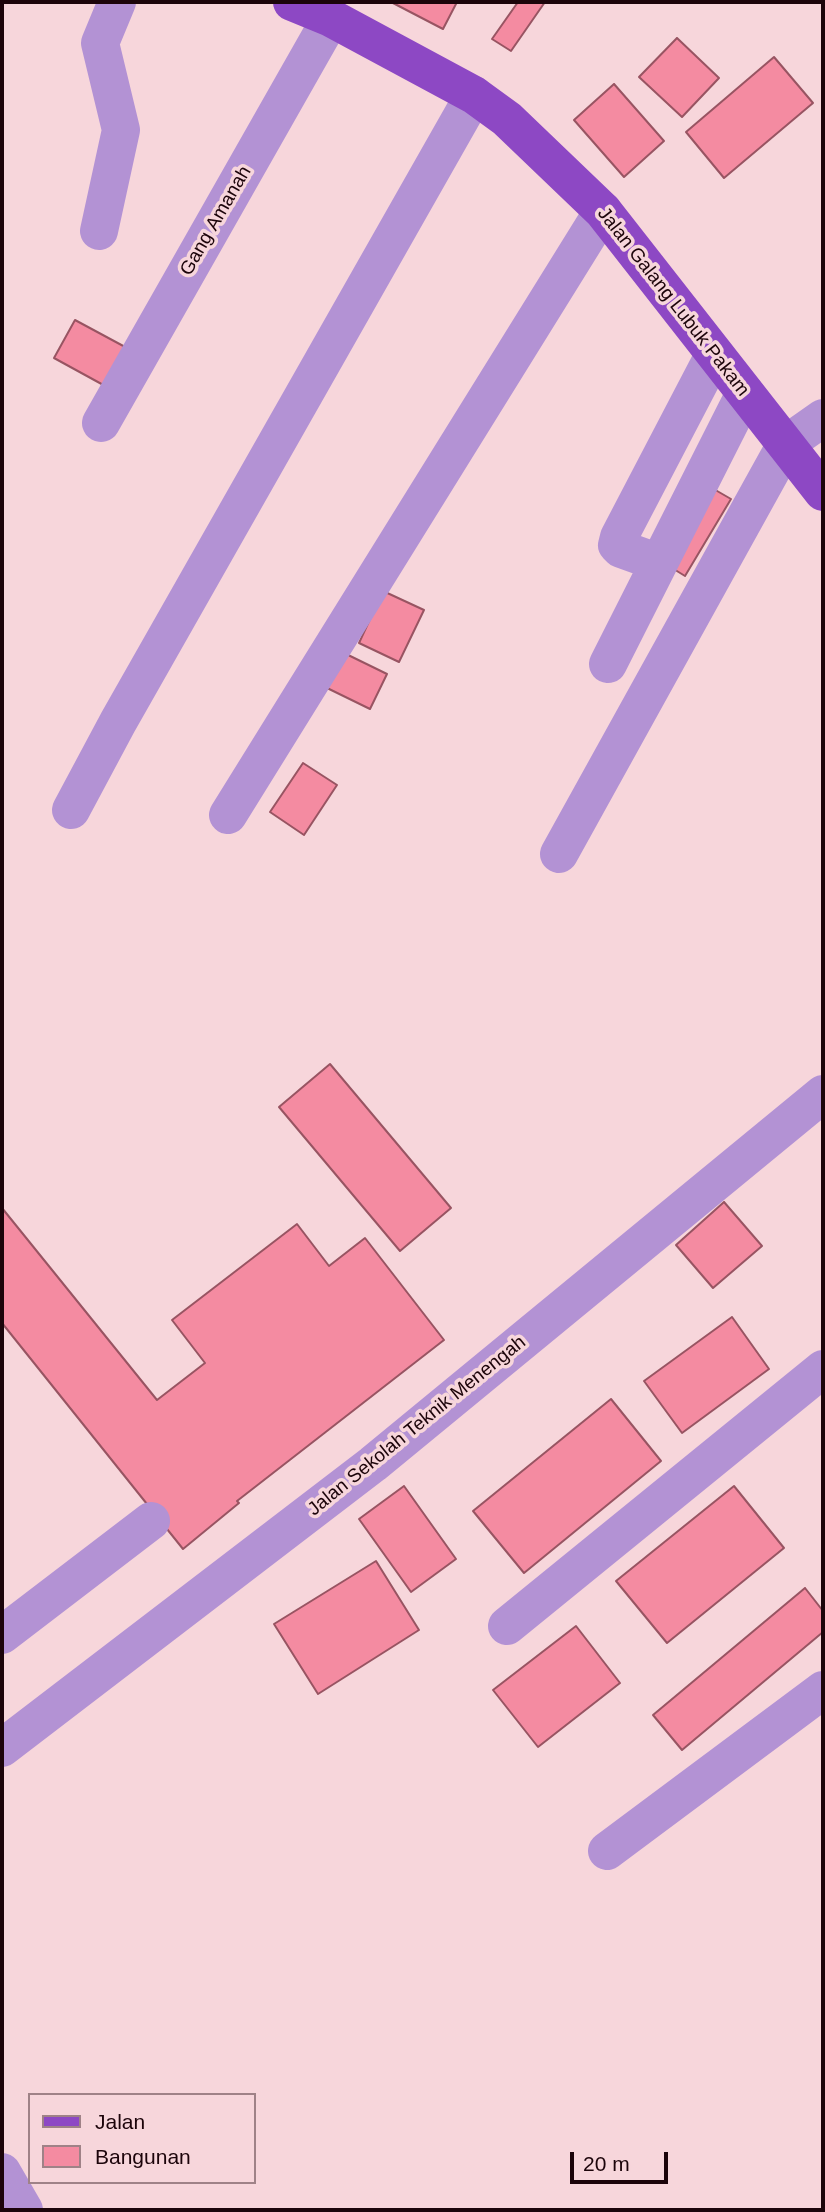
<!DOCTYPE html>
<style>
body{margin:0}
#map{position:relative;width:825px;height:2212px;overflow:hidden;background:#f7d6db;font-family:Helvetica,sans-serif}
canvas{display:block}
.frame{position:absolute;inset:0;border:4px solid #1c040a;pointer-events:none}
.legend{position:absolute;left:28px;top:2093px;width:228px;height:91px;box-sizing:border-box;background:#f7d6db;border:2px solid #9f8287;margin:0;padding:9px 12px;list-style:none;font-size:21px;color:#1c040a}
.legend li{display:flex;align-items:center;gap:14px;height:35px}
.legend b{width:35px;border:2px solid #9f8287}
.scale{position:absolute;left:570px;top:2152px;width:98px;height:32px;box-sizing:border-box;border:4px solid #1c040a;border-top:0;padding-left:9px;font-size:21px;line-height:24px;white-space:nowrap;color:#1c040a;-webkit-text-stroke:5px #f7d6db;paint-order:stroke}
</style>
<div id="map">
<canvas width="825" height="2212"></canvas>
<div class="frame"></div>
<ul class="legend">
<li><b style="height:9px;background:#8d48c4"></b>Jalan</li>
<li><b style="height:19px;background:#f48ba1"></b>Bangunan</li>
</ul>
<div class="scale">20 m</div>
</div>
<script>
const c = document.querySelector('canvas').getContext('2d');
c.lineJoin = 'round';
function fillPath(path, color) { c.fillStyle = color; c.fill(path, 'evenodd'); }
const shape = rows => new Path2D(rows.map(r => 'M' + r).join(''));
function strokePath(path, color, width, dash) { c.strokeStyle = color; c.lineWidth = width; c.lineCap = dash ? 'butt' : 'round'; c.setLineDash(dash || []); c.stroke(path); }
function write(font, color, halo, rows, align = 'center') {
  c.font = font + ' Helvetica,sans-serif'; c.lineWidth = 7; c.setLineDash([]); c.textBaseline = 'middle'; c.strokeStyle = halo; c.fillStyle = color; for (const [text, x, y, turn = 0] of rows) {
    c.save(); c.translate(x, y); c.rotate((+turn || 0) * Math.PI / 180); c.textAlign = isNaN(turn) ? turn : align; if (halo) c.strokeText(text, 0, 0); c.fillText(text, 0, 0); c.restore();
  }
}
const building = shape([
 [391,2,457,2,443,29,391,2],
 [518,2,545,2,511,51,492,39,518,2],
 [677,38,719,78,682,117,639,77,677,38],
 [774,57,813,103,724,178,686,132,774,57],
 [614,84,664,141,624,177,574,120,614,84],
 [75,320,127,348,107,387,54,358,75,320],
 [705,484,731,499,685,576,659,560,705,484],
 [383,591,424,610,399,662,359,643,383,591],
 [342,652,387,674,370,709,325,687,342,652],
 [303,763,337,785,304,835,270,812,303,763],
 [330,1064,451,1208,400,1251,279,1107,330,1064],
 [724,1202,762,1246,713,1288,676,1245,724,1202],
 [2,1208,157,1400,205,1363,172,1320,297,1224,329,1266,365,1238,444,1340,237,1501,239,1503,183,1549,2,1323,2,1208],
 [732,1317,769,1369,682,1433,644,1381,732,1317],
 [611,1399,661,1461,524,1573,473,1511,611,1399],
 [404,1486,456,1559,411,1592,359,1519,404,1486],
 [734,1486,784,1548,667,1643,616,1581,734,1486],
 [376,1561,419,1630,318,1694,274,1624,376,1561],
 [805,1588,823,1611,823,1632,682,1750,653,1715,805,1588],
 [576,1626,620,1683,538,1747,493,1690,576,1626]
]);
fillPath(building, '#f48ba1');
strokePath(building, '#985462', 2);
strokePath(shape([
 [99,231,121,130,100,43,117,2],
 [101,423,331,18],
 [657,562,621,549,617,545,619,537,714,355],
 [608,664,745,393],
 [71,810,118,722,474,95],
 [228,815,603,211],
 [559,854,786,444,823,418],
 [507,1626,823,1369],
 [2,1635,151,1521],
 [2,1748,373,1464,823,1094],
 [607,1851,823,1690],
 [2,2172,24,2210]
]), '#b392d4', 38);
strokePath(shape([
 [292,2,331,18,474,95,507,119,603,211,823,492]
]), '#8d48c4', 38);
write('19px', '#1c040a', '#f7d6db', [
 ["Gang Amanah",216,221,-60],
 ["Jalan Galang Lubuk Pakam",673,302,52],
 ["Jalan Sekolah Teknik Menengah",417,1426,-39]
]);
</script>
